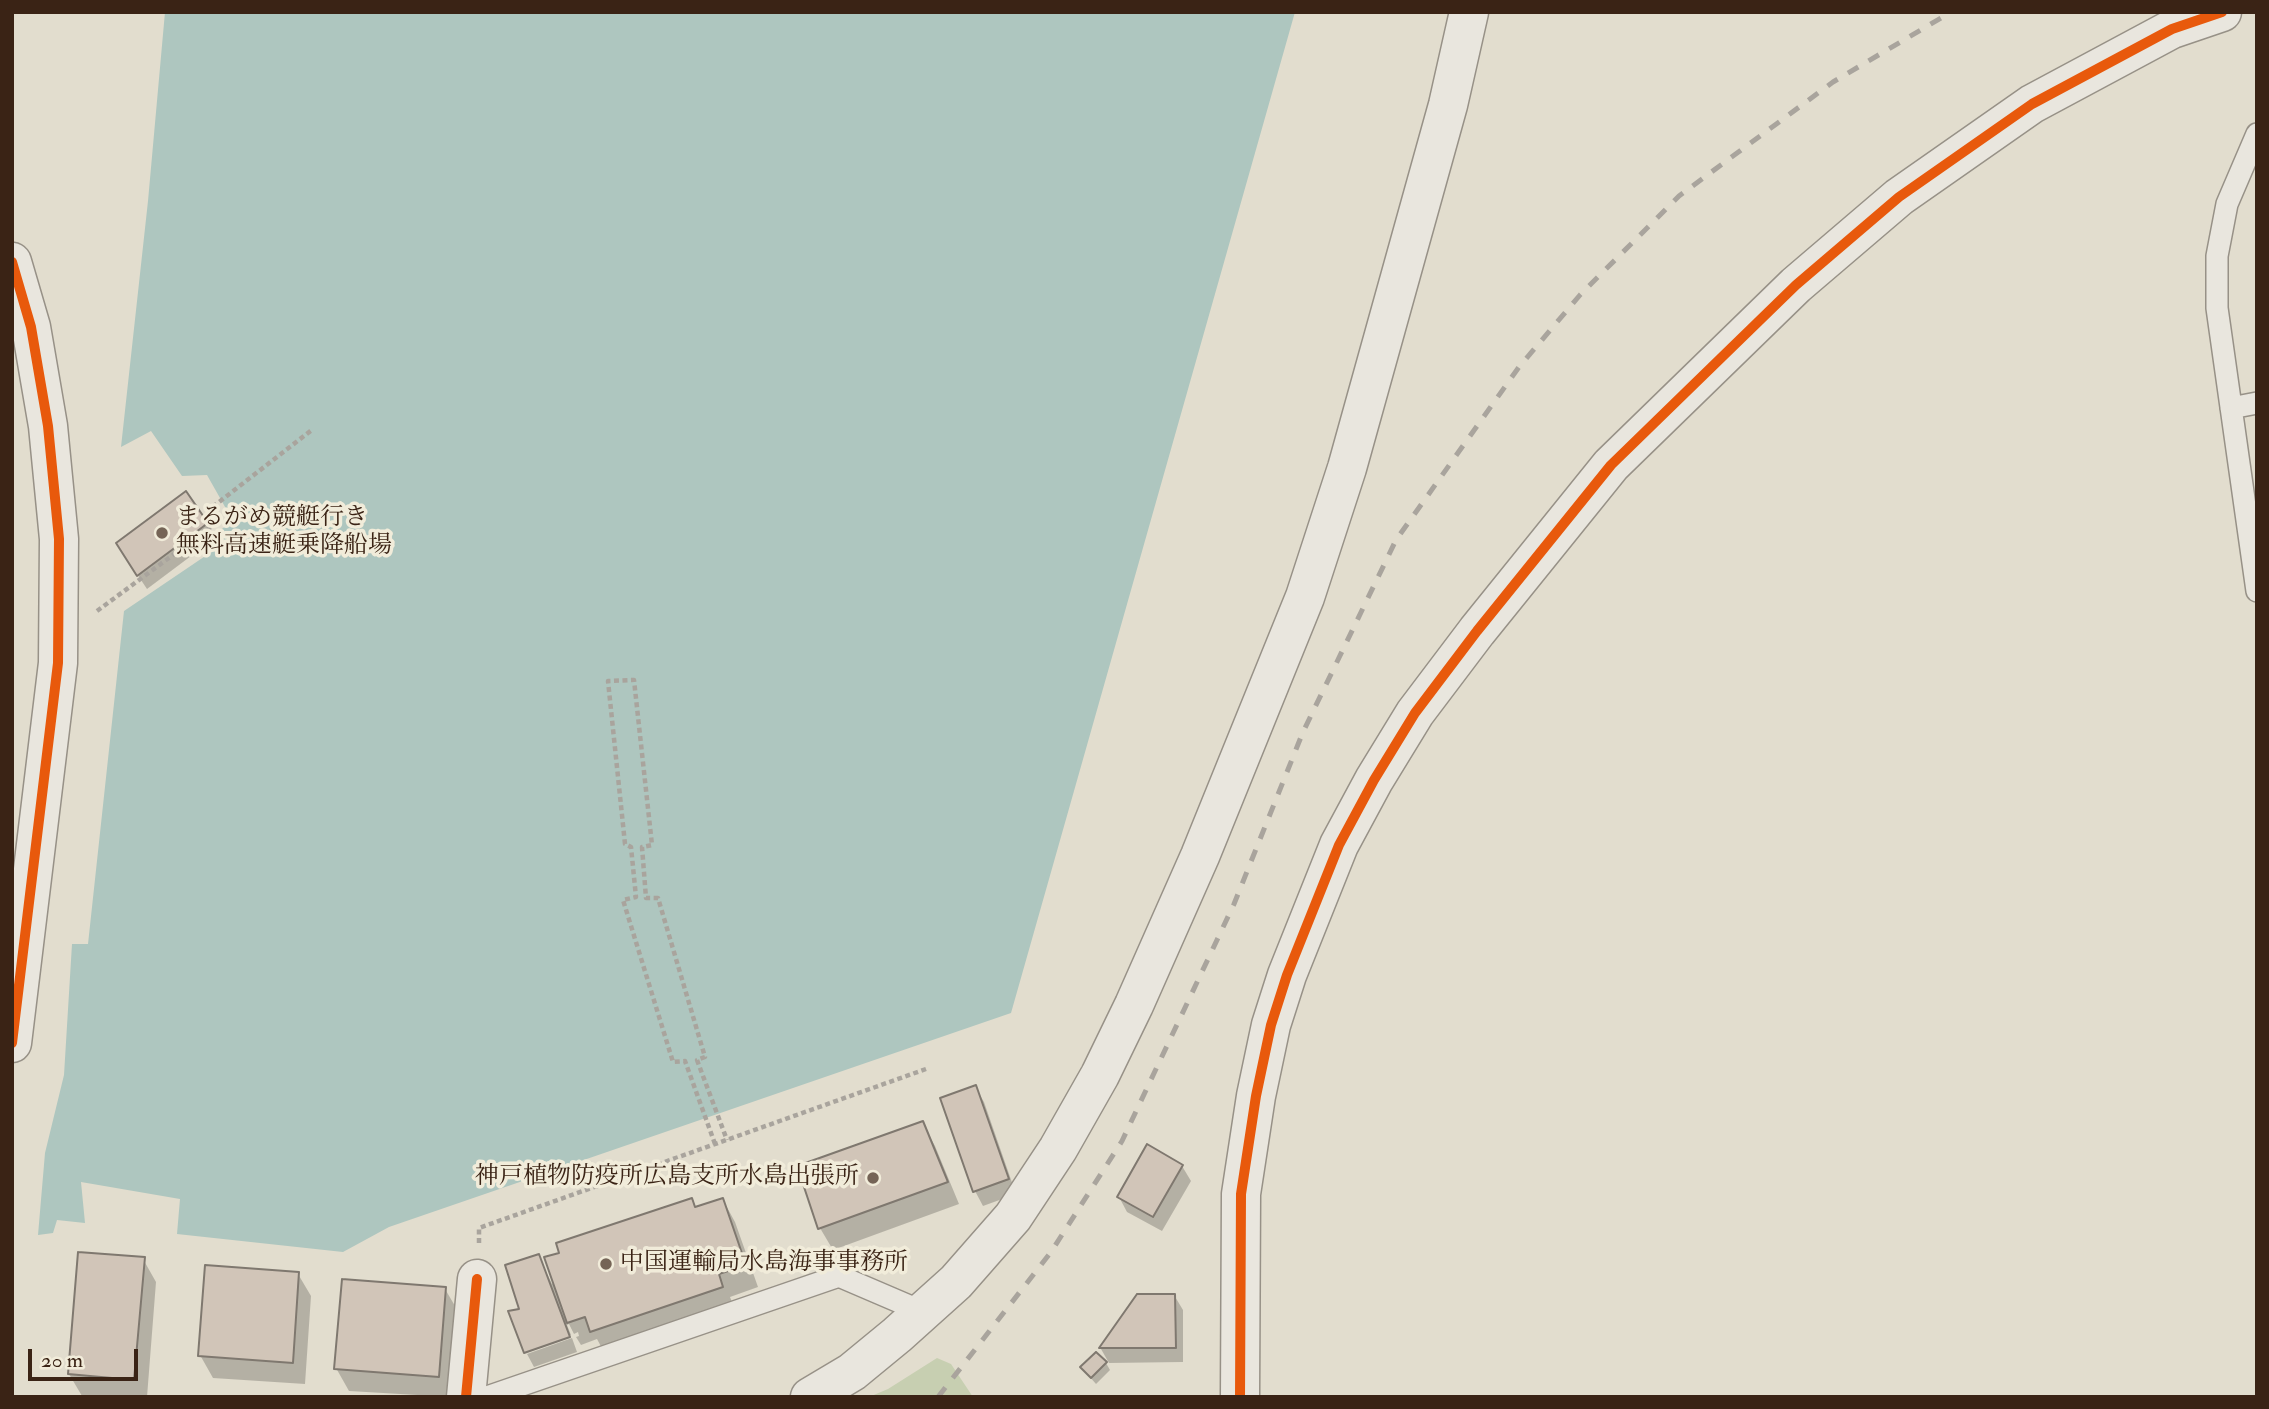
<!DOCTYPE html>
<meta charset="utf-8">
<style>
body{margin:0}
#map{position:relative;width:2269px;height:1409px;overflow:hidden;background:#e2ddce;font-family:"IM FELL Double Pica",serif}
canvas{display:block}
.frame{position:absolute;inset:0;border:14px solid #3a2315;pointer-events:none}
.scale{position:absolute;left:28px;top:1349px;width:110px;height:32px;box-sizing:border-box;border:4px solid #3a2315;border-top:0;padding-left:9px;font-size:21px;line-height:24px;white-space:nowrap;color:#3a2315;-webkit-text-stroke:5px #f1ecda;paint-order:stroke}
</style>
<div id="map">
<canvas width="2269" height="1409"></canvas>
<div class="frame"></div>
<div class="scale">20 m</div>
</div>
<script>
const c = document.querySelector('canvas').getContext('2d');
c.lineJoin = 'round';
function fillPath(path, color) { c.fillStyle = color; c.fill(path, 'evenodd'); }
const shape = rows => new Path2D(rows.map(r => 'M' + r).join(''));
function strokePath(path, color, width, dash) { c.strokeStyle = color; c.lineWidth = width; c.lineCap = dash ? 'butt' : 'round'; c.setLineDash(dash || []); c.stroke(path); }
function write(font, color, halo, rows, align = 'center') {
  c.font = font + ' "IM FELL Double Pica","Noto Serif JP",serif'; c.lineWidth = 7; c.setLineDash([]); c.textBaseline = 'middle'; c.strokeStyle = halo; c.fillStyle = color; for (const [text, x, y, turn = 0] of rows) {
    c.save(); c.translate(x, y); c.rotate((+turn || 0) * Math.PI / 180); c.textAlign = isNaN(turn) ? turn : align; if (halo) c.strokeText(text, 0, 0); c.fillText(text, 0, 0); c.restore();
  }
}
fillPath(shape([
 [937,1358,951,1364,973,1397,869,1397,888,1389]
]), '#c7cfb1');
fillPath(shape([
 [165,12,1295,12,1011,1013,389,1227,343,1252,177,1234,180,1199,81,1182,85,1223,57,1220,53,1233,38,1235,45,1153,64,1075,72,944,88,944,124,611,226,542,219,531,233,521,207,475,182,476,151,431,121,447,148,201]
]), '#aec6bf');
fillPath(shape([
 [206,524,215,538,147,589,127,559],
 [975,1087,984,1102,1016,1194,983,1206,975,1191],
 [922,1123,935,1146,959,1204,833,1250,820,1228],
 [1182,1166,1191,1181,1162,1231,1127,1212,1119,1197],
 [723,1200,735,1222,758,1287,730,1297,735,1310,605,1354,597,1339,581,1345,576,1337,579,1336,578,1332,574,1334,569,1324,567,1325,571,1335,525,1351,521,1310,539,1257,552,1284,696,1209],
 [143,1259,156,1282,147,1397,82,1396,69,1374],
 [298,1274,311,1296,305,1384,213,1378,200,1355],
 [445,1289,458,1311,451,1397,349,1391,336,1368],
 [1174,1295,1183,1310,1183,1362,1109,1363,1101,1349,1138,1296],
 [572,1338,577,1352,534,1367,527,1354],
 [1106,1363,1110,1370,1096,1384,1082,1368]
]), '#0003');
const building = shape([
 [186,491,208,523,137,576,116,543,186,491],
 [976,1085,1009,1179,973,1192,940,1098,976,1085],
 [923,1121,948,1182,818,1229,797,1166,923,1121],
 [1147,1144,1183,1165,1153,1217,1117,1197,1147,1144],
 [692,1198,695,1207,723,1198,746,1265,719,1274,723,1287,590,1332,585,1317,567,1323,544,1257,559,1253,556,1243,692,1198],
 [78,1252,145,1257,134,1380,68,1374,78,1252],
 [539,1254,570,1337,524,1353,508,1311,519,1309,505,1265,539,1254],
 [205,1265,299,1272,293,1363,198,1356,205,1265],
 [342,1279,446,1287,439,1377,334,1369,342,1279],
 [1137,1294,1175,1294,1176,1348,1099,1348,1137,1294],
 [1096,1352,1107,1362,1091,1378,1080,1367,1096,1352]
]);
fillPath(building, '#d1c5b8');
strokePath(building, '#7f786f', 2);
const service = shape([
 [2257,134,2227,204,2217,256,2217,308,2257,591],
 [2231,408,2257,403],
 [487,1397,839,1276,923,1312]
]);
const minor = shape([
 [466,1397,477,1279]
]);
const tertiary = shape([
 [12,262,31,327,48,426,59,539,58,663,12,1043],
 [810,1397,852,1372,897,1335,956,1282,1013,1217,1058,1149,1100,1075,1134,1005,1200,856,1305,597,1347,468,1448,105,1469,12],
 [1240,1397,1241,1194,1256,1096,1271,1025,1287,975,1339,845,1374,780,1415,713,1477,631,1611,465,1796,285,1899,197,2032,104,2172,29,2222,12]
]);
strokePath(service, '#979187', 24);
strokePath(minor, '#979187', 41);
strokePath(tertiary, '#979187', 41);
strokePath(shape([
 [97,611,219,521,210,509,313,429],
 [715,1144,685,1061,673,1062,623,900,636,897,631,847,625,844,608,681,634,680,652,845,642,847,646,898,658,898,705,1057,697,1060,727,1140],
 [479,1243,479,1228,926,1069]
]), '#a9a49d', 4.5, [5, 3.5]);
strokePath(service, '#e9e6de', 21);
strokePath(minor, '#e9e6de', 38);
strokePath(tertiary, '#e9e6de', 38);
strokePath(shape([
 [938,1397,1051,1252,1122,1141,1234,904,1303,732,1396,540,1519,367,1580,295,1679,196,1833,82,1951,12]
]), '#a9a49d', 5, [12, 12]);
strokePath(shape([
 [12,262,31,327,48,426,59,539,58,663,12,1043],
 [466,1397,477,1279],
 [1240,1397,1241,1194,1256,1096,1271,1025,1287,975,1339,845,1374,780,1415,713,1477,631,1611,465,1796,285,1899,197,2032,104,2172,29,2222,12]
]), '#e8590c', 10);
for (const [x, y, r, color] of [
 [162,533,7,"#756456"],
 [873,1178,7,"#756456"],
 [606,1264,7,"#756456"]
]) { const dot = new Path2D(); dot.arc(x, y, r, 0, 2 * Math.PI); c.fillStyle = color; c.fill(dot); strokePath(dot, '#f1ecda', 2.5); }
write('24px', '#3a2315', '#f1ecda', [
 ["まるがめ競艇行き",176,519],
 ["無料高速艇乗降船場",176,547],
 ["神戸植物防疫所広島支所水島出張所",859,1178,"right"],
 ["中国運輸局水島海事事務所",620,1264]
], 'left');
</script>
